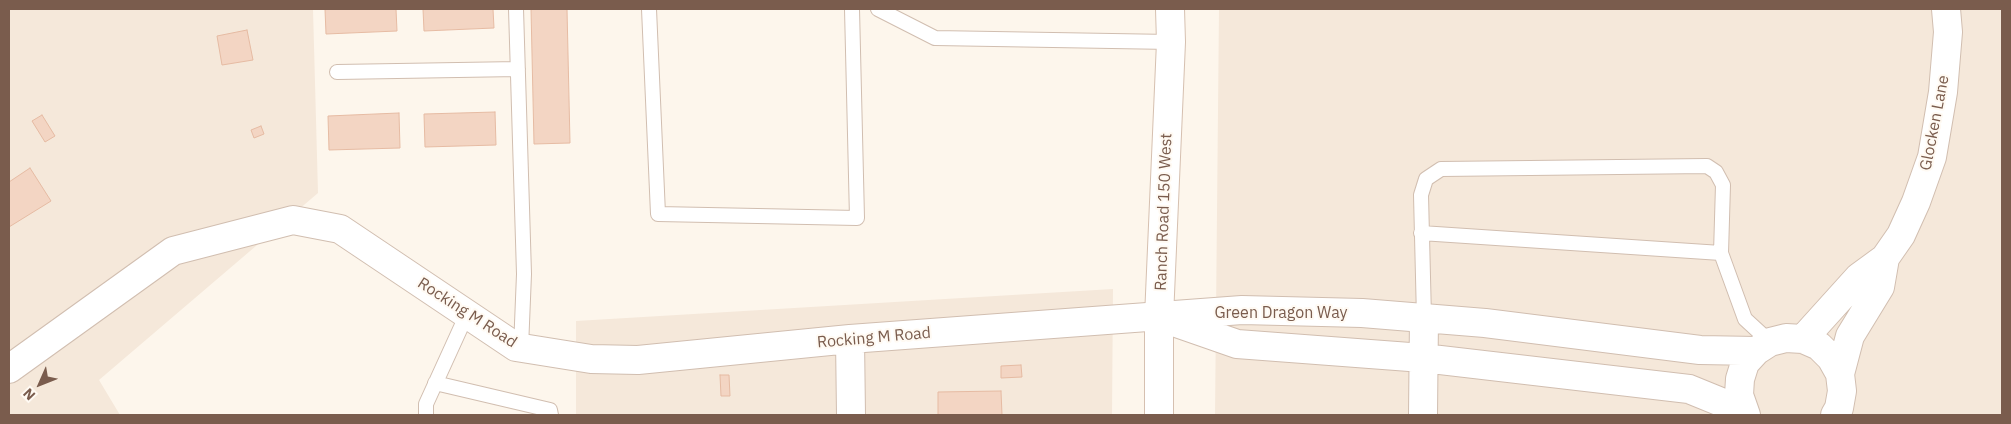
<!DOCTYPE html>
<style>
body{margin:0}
#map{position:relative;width:2011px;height:424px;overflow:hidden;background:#fdf6ec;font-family:"IBM Plex Sans",sans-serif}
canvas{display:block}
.frame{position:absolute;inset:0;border:10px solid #7a5c4d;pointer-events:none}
.north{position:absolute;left:15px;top:359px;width:50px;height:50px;-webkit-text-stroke:4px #fffaf3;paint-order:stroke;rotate:226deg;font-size:14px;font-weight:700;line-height:20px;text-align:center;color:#7a5c4d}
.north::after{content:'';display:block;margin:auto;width:18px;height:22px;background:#7a5c4d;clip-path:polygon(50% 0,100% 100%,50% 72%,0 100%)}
</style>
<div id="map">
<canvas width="2011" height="424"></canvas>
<div class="frame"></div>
<div class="north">N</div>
</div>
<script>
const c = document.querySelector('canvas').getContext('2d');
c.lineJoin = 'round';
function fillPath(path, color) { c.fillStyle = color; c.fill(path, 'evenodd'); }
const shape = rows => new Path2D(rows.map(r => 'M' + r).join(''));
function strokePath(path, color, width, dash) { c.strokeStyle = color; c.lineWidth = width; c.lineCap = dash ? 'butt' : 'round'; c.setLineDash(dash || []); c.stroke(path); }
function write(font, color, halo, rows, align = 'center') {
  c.font = font + ' "IBM Plex Sans",sans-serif'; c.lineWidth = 4; c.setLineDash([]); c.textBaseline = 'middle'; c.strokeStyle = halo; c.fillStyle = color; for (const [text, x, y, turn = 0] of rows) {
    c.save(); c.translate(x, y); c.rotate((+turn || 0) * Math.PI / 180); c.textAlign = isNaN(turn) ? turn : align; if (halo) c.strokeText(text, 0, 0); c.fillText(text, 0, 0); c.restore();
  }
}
fillPath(shape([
 [9,9,313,9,318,193,99,380,120,415,9,415],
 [1219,9,2002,9,2002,415,1215,415],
 [1113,289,1112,415,576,415,576,321]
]), '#f5e8da');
const building = shape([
 [325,9,396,9,397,31,326,34,325,9],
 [423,9,493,9,494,28,424,31,423,9],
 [531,9,567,9,570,143,534,144,531,9],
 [247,30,253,60,222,65,217,36,247,30],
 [495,112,496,145,425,147,424,114,495,112],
 [399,113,400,148,329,150,328,116,399,113],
 [42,115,55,136,45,142,32,121,42,115],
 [261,126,264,134,254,138,251,130,261,126],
 [30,168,51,201,9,227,9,182,30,168],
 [1021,365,1022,377,1001,378,1001,366,1021,365],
 [720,375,729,375,730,396,721,396,720,375],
 [1001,391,1002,415,938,415,938,392,1001,391]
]);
fillPath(building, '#f3d5c3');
strokePath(building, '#e6bba3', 1);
const service = shape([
 [516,9,524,274,521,348],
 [649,9,658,214,857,218,852,9],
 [878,9,935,38,1171,42],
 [337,72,518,69],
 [1421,233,1721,253],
 [1424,318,1421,195,1426,179,1441,169,1707,166,1716,172,1723,185,1721,253,1745,319,1770,342],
 [435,383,550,410,551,415],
 [426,415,426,404,467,314]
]);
const minor = shape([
 [1168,320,1237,344,1423,358,1689,389,1743,411],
 [850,339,851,415],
 [1803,339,1859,277,1885,258,1901,235,1916,202,1932,157,1943,92,1948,32,1946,9],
 [9,369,173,251,293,220,340,229,516,347,591,359,638,360,850,339,1242,310,1362,313,1485,323,1700,350,1756,351],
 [1840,374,1850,336,1880,287,1885,258],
 [1423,415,1424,318],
 [1746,415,1739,395,1740,379,1745,363,1756,351,1770,342,1786,338,1803,339,1819,346,1831,358,1840,374,1842,391,1839,408,1835,415]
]);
const secondary = shape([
 [1159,415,1159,317,1171,42,1170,9]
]);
strokePath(service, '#d1beb0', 16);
strokePath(minor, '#d1beb0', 30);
strokePath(secondary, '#d6c0b0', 30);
strokePath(service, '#fff', 14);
strokePath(minor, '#fff', 28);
strokePath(secondary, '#fff', 28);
write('16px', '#7a5c4d', '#fffaf3', [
 ["Glocken Lane",1935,123,-79],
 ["Ranch Road 150 West",1164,212,-88],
 ["Rocking M Road",467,313,33],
 ["Green Dragon Way",1281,313],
 ["Rocking M Road",874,338,-5]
]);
</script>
